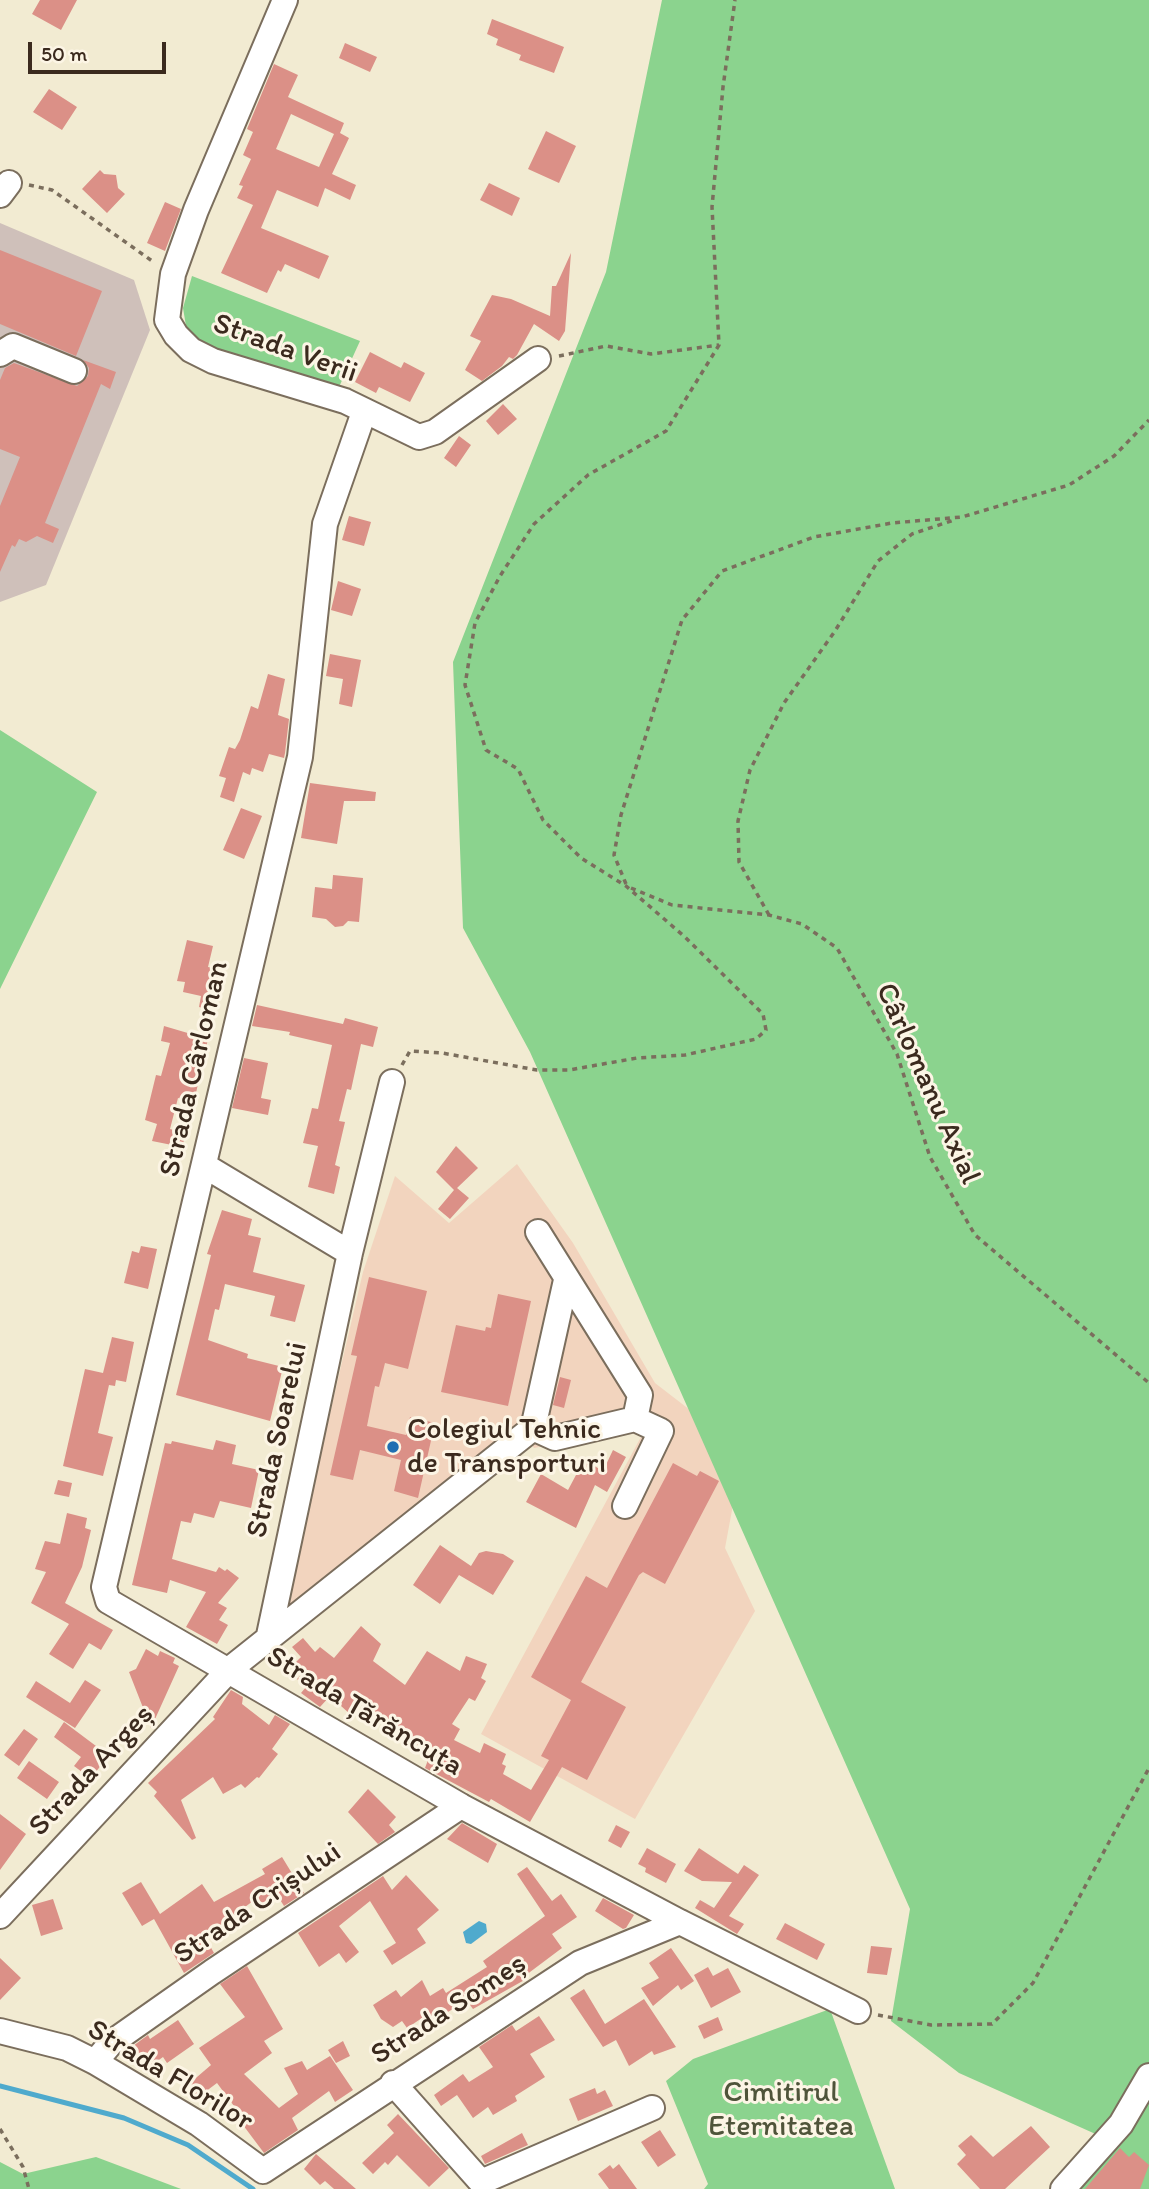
<!DOCTYPE html>
<meta charset="utf-8">
<style>
body{margin:0}
#map{position:relative;width:1149px;height:2189px;overflow:hidden;background:#f2ebd2;font-family:Itim,sans-serif}
canvas{display:block}
.scale{position:absolute;left:28px;top:42px;width:138px;height:32px;box-sizing:border-box;border:4px solid #3b2a1e;border-top:0;padding-left:9px;font-size:21px;line-height:24px;white-space:nowrap;color:#3b2a1e;-webkit-text-stroke:5px #fcf5e5;paint-order:stroke}
</style>
<div id="map">
<canvas width="1149" height="2189"></canvas>
<div class="scale">50 m</div>
</div>
<script>
const c = document.querySelector('canvas').getContext('2d');
c.lineJoin = 'round';
function fillPath(path, color) { c.fillStyle = color; c.fill(path, 'evenodd'); }
const shape = rows => new Path2D(rows.map(r => 'M' + r).join(''));
function strokePath(path, color, width, dash) { c.strokeStyle = color; c.lineWidth = width; c.lineCap = dash ? 'butt' : 'round'; c.setLineDash(dash || []); c.stroke(path); }
function write(font, color, halo, rows, align = 'center') {
  c.font = font + ' Itim,sans-serif'; c.lineWidth = 6; c.setLineDash([]); c.textBaseline = 'middle'; c.strokeStyle = halo; c.fillStyle = color; for (const [text, x, y, turn = 0] of rows) {
    c.save(); c.translate(x, y); c.rotate((+turn || 0) * Math.PI / 180); c.textAlign = isNaN(turn) ? turn : align; if (halo) c.strokeText(text, 0, 0); c.fillText(text, 0, 0); c.restore();
  }
}
fillPath(shape([
 [517,1164,573,1243,655,1383,725,1437,740,1467,725,1548,755,1611,635,1819,481,1734,642,1435,632,1429,534,1448,517,1426,291,1608,286,1602,363,1272,395,1176,449,1223]
]), '#f2d4be');
fillPath(shape([
 [0,223,134,280,150,330,46,585,0,602]
]), '#cfc0ba');
fillPath(shape([
 [662,0,1149,0,1149,2189,1060,2189,1100,2136,959,2073,891,2021,910,1909,530,1052,463,928,453,662,606,272],
 [192,276,360,341,339,387,198,345,186,326,183,308],
 [0,730,97,792,0,989],
 [830,2009,895,2189,704,2189,708,2184,666,2081,693,2059],
 [96,2157,181,2189,0,2189,0,2162,23,2174]
]), '#8bd38e');
fillPath(shape([
 [479,1921,486,1924,487,1932,471,1944,466,1943,463,1932]
]), '#4faacd');
strokePath(shape([
 [0,2086,124,2118,188,2145,253,2189]
]), '#4faacd', 5);
fillPath(shape([
 [40,0,77,0,61,30,32,14],
 [492,19,564,47,554,73,519,60,521,55,496,45,498,39,487,34],
 [345,43,377,57,370,72,339,58],
 [274,64,298,75,288,97,344,123,340,133,349,138,332,174,356,185,350,200,325,188,318,207,277,190,261,228,329,256,319,279,285,264,281,272,278,270,267,293,221,273,253,205,237,198,243,186,239,185,251,159,243,155,253,132,247,129],
 [291,114,334,134,319,167,276,149],
 [49,89,77,107,62,130,33,112],
 [546,131,576,146,559,183,528,169],
 [100,170,104,174,116,175,118,188,125,194,107,213,82,189],
 [489,183,520,198,512,216,480,200],
 [165,202,181,209,165,251,147,243],
 [0,250,102,291,76,356,0,324],
 [571,253,565,331,559,341,534,324,517,355,513,359,509,357,502,366,482,381,465,370,481,341,470,336,492,295,511,299,550,316,552,286,556,286],
 [370,352,401,368,404,362,425,373,410,402,379,387,376,393,355,382],
 [83,360,116,372,110,389,101,384,45,523,59,529,53,543,37,536,26,542,19,539,15,547,12,545,0,572,0,506,20,457,0,449,0,380,5,368,14,363,77,386,88,376,89,368],
 [503,404,517,419,498,435,486,421],
 [459,436,471,445,456,467,444,458],
 [349,516,371,522,364,546,342,540],
 [338,581,361,589,352,616,331,610],
 [330,654,361,660,352,707,339,704,343,679,326,676],
 [268,674,285,679,278,715,289,719,285,753,284,758,269,754,263,772,252,768,250,775,243,772,234,802,220,797,226,778,219,776,229,747,235,749,240,740,251,706,258,709],
 [310,783,376,792,375,801,344,801,337,844,301,838],
 [241,808,262,816,244,859,223,850],
 [333,875,363,878,359,922,348,921,343,926,335,927,326,919,312,917,315,887,332,889],
 [187,940,213,946,208,967,223,970,214,1011,199,1007,201,996,183,992,185,982,177,981],
 [257,1005,343,1024,345,1018,378,1027,373,1047,361,1044,351,1090,347,1089,339,1121,345,1122,335,1165,340,1167,334,1194,308,1187,318,1146,303,1143,312,1108,318,1109,332,1045,289,1035,290,1032,252,1026],
 [164,1026,208,1039,194,1102,178,1098,170,1129,186,1133,182,1147,152,1141,157,1124,145,1120,156,1075,161,1076,170,1043,161,1041],
 [244,1058,268,1063,261,1098,271,1100,268,1115,232,1108],
 [456,1146,478,1168,457,1188,469,1198,450,1219,438,1209,454,1190,436,1172],
 [222,1210,252,1219,248,1235,261,1238,253,1272,305,1285,295,1322,270,1316,275,1296,225,1284,219,1310,215,1309,208,1340,248,1354,247,1358,283,1367,270,1421,176,1395,211,1255,207,1254],
 [141,1246,157,1249,148,1289,124,1283,132,1251,139,1253],
 [369,1277,427,1291,408,1369,385,1363,379,1387,375,1386,367,1426,406,1435,410,1417,435,1423,418,1498,394,1491,401,1460,360,1450,353,1480,330,1475,357,1356,351,1355],
 [498,1294,531,1301,508,1406,441,1392,456,1325,485,1331,486,1327,491,1328],
 [112,1337,134,1342,126,1382,116,1380,115,1386,109,1385,98,1433,113,1437,103,1476,63,1466,85,1369,103,1373],
 [560,1377,571,1380,564,1408,553,1405],
 [216,1440,236,1445,232,1464,259,1470,251,1508,220,1501,214,1518,194,1513,191,1523,181,1521,172,1559,216,1572,219,1567,225,1571,227,1569,239,1578,218,1603,227,1608,219,1620,228,1625,217,1644,186,1627,206,1592,170,1580,167,1593,132,1585,165,1443,171,1444,172,1441,213,1450],
 [613,1450,626,1457,607,1492,595,1485,576,1528,526,1502,541,1474,568,1490,584,1460,603,1471],
 [673,1463,697,1476,700,1471,719,1481,665,1584,643,1572,639,1575,581,1682,626,1707,587,1780,562,1767,530,1822,491,1799,489,1802,425,1768,428,1760,423,1757,427,1750,384,1726,387,1722,363,1701,351,1715,330,1696,320,1707,301,1693,306,1687,297,1679,302,1674,293,1665,301,1657,292,1647,303,1638,315,1652,320,1647,334,1658,361,1626,381,1644,373,1661,405,1685,427,1651,460,1671,466,1656,487,1664,481,1678,486,1681,475,1701,469,1698,452,1724,460,1729,454,1740,480,1753,484,1743,506,1754,502,1764,506,1766,503,1774,531,1790,549,1760,541,1756,571,1700,531,1677,586,1576,607,1588],
 [58,1480,72,1483,69,1497,54,1494],
 [67,1513,87,1518,85,1528,91,1530,82,1567,65,1603,113,1630,101,1650,89,1643,73,1669,49,1654,69,1624,31,1603,46,1572,35,1569,45,1541,60,1544],
 [440,1545,471,1566,479,1553,486,1551,503,1554,514,1561,493,1595,459,1575,440,1604,413,1585],
 [146,1649,158,1656,160,1651,175,1658,173,1663,179,1666,151,1728,129,1672,136,1669],
 [85,1680,101,1690,75,1728,26,1697,36,1681,70,1703],
 [231,1690,243,1697,242,1704,269,1725,275,1715,290,1724,272,1749,278,1754,259,1778,257,1777,245,1788,241,1784,223,1794,213,1777,181,1800,196,1838,192,1840,154,1796,157,1792,148,1783,215,1719,213,1717],
 [64,1722,104,1752,101,1756,106,1759,95,1773,90,1769,86,1775,74,1766,81,1757,54,1737],
 [24,1729,38,1739,19,1766,4,1755],
 [29,1761,59,1782,47,1799,17,1778],
 [368,1789,396,1817,389,1825,395,1832,378,1844,348,1812],
 [0,1814,26,1834,0,1870],
 [462,1823,497,1844,488,1863,447,1839],
 [616,1825,630,1832,621,1848,608,1841],
 [647,1848,676,1864,666,1883,645,1872,646,1868,638,1864],
 [699,1848,738,1874,744,1865,759,1875,729,1916,744,1924,737,1934,695,1908,700,1900,714,1908,732,1882,702,1881,684,1871],
 [282,1857,304,1893,284,1906,279,1898,264,1907,257,1898,205,1937,214,1953,184,1973,154,1919,142,1926,122,1893,141,1882,160,1914,202,1884,214,1902,265,1874,262,1869],
 [527,1867,552,1901,561,1894,577,1917,552,1934,562,1948,526,1975,528,1978,473,2009,467,2001,432,2021,428,2014,407,2028,402,2021,393,2027,381,2019,373,2005,396,1990,401,1997,422,1980,430,1996,443,1988,446,1993,487,1967,483,1961,545,1916,517,1874],
 [406,1875,439,1910,417,1929,426,1943,392,1965,383,1951,396,1943,370,1901,339,1926,359,1952,346,1963,339,1953,319,1967,298,1933,383,1876,392,1890],
 [603,1898,634,1915,626,1928,623,1929,595,1911],
 [53,1899,63,1929,41,1936,32,1905],
 [785,1923,825,1944,817,1960,776,1939],
 [871,1946,892,1948,887,1975,867,1973],
 [671,1948,694,1981,681,1990,678,1985,653,2006,641,1988,659,1978,649,1963],
 [0,1958,21,1978,0,2000],
 [247,1966,283,2029,264,2041,272,2053,244,2074,279,2108,298,2094,284,2068,302,2061,307,2070,330,2056,353,2090,335,2102,329,2091,292,2118,298,2130,264,2153,231,2109,234,2106,217,2083,193,2101,183,2089,211,2065,199,2048,245,2017,220,1984],
 [708,1967,713,1976,728,1968,741,1992,711,2008,694,1975],
 [584,1989,605,2024,644,1999,676,2047,654,2055,652,2051,629,2066,616,2040,603,2047,570,1998],
 [539,2016,555,2040,530,2054,545,2077,515,2096,517,2101,493,2115,488,2107,473,2118,457,2095,441,2106,434,2095,463,2074,469,2082,493,2067,479,2047,512,2025,516,2031],
 [718,2017,723,2030,704,2039,698,2026],
 [178,2020,194,2044,167,2063,163,2057,149,2067,133,2046,148,2035,150,2039],
 [343,2041,350,2056,336,2063,328,2050],
 [595,2088,597,2094,605,2090,613,2106,578,2121,569,2099],
 [398,2114,449,2168,429,2187,397,2155,388,2165,385,2162,373,2174,362,2163,394,2133,387,2125],
 [1031,2126,1050,2147,1005,2189,980,2189,957,2164,966,2155,958,2146,971,2135,993,2157],
 [660,2130,676,2155,658,2167,641,2142],
 [522,2133,528,2145,485,2164,481,2156],
 [1120,2148,1129,2157,1134,2152,1149,2165,1140,2189,1085,2189],
 [316,2154,356,2189,334,2189,325,2181,320,2185,304,2169],
 [619,2164,637,2189,609,2189,598,2174,610,2165,613,2169]
]), '#db9087');
const minor = shape([
 [285,0,196,210,173,274,167,320,176,335,191,350,213,361,345,401,419,437,435,432,538,359],
 [0,195,9,183],
 [0,354,13,346,74,371],
 [364,412,325,524,300,757,104,1587,108,1601,461,1806,680,1922,858,2011],
 [205,1166,350,1253],
 [538,1232,640,1395,635,1419],
 [533,1428,566,1280],
 [625,1506,661,1431,635,1419],
 [268,1640,350,1253,392,1082],
 [0,1916,230,1669,533,1428,555,1438,635,1419],
 [0,2031,67,2048,95,2062,199,2124,263,2171,580,1963,680,1922],
 [95,2062,111,2043,212,1972,461,1806],
 [393,2083,481,2182,652,2108],
 [1063,2189,1121,2124,1149,2076]
]);
strokePath(minor, '#7b6e5d', 28);
strokePath(shape([
 [29,185,52,190,155,263],
 [559,356,606,346,651,354,719,345],
 [626,884,614,855,621,815,682,620,722,571,814,537,892,523,962,517,1069,485,1114,456,1149,420],
 [631,888,672,905,769,915,802,924,837,948,897,1054,930,1157,975,1235,1149,1383],
 [769,915,739,862,738,821,750,770,784,703,835,631,878,561,912,534,954,520],
 [402,1065,410,1051,442,1053,537,1070,569,1070,637,1058,685,1055,756,1039,766,1030,763,1014,685,937,626,886,581,858,543,820,518,769,486,750,465,685,475,623,500,576,534,524,588,475,666,431,719,345,712,207,723,87,735,0],
 [878,2015,931,2025,992,2024,1033,1983,1149,1768],
 [0,2129,23,2167,29,2189]
]), '#7b6e5d', 3.5, [5, 5]);
strokePath(minor, '#fff', 24);
for (const [x, y, r, color] of [
 [393,1447,7,"#1f6fb2"]
]) { const dot = new Path2D(); dot.arc(x, y, r, 0, 2 * Math.PI); c.fillStyle = color; c.fill(dot); strokePath(dot, '#fcf5e5', 2.5); }
write('30px', '#3b2a1e', '#fcf5e5', [
 ["Strada Verii",285,349,20],
 ["Strada Cârloman",195,1069,-77],
 ["Cârlomanu Axial",927,1084,66],
 ["Strada Soarelui",278,1440,-78],
 ["Strada Țărăncuța",364,1712,31],
 ["Strada Argeș",92,1771,-47],
 ["Strada Crișului",258,1904,-34],
 ["Strada Someș",449,2010,-33],
 ["Strada Florilor",170,2076,31]
]);
write('30px', '#3b2a1e', '#fcf5e5', [
 ["Colegiul Tehnic",407,1430],
 ["de Transporturi",407,1464]
], 'left');
write('30px', '#4f543a', '#fcf5e5', [
 ["Cimitirul",781,2093],
 ["Eternitatea",781,2127]
]);
</script>
